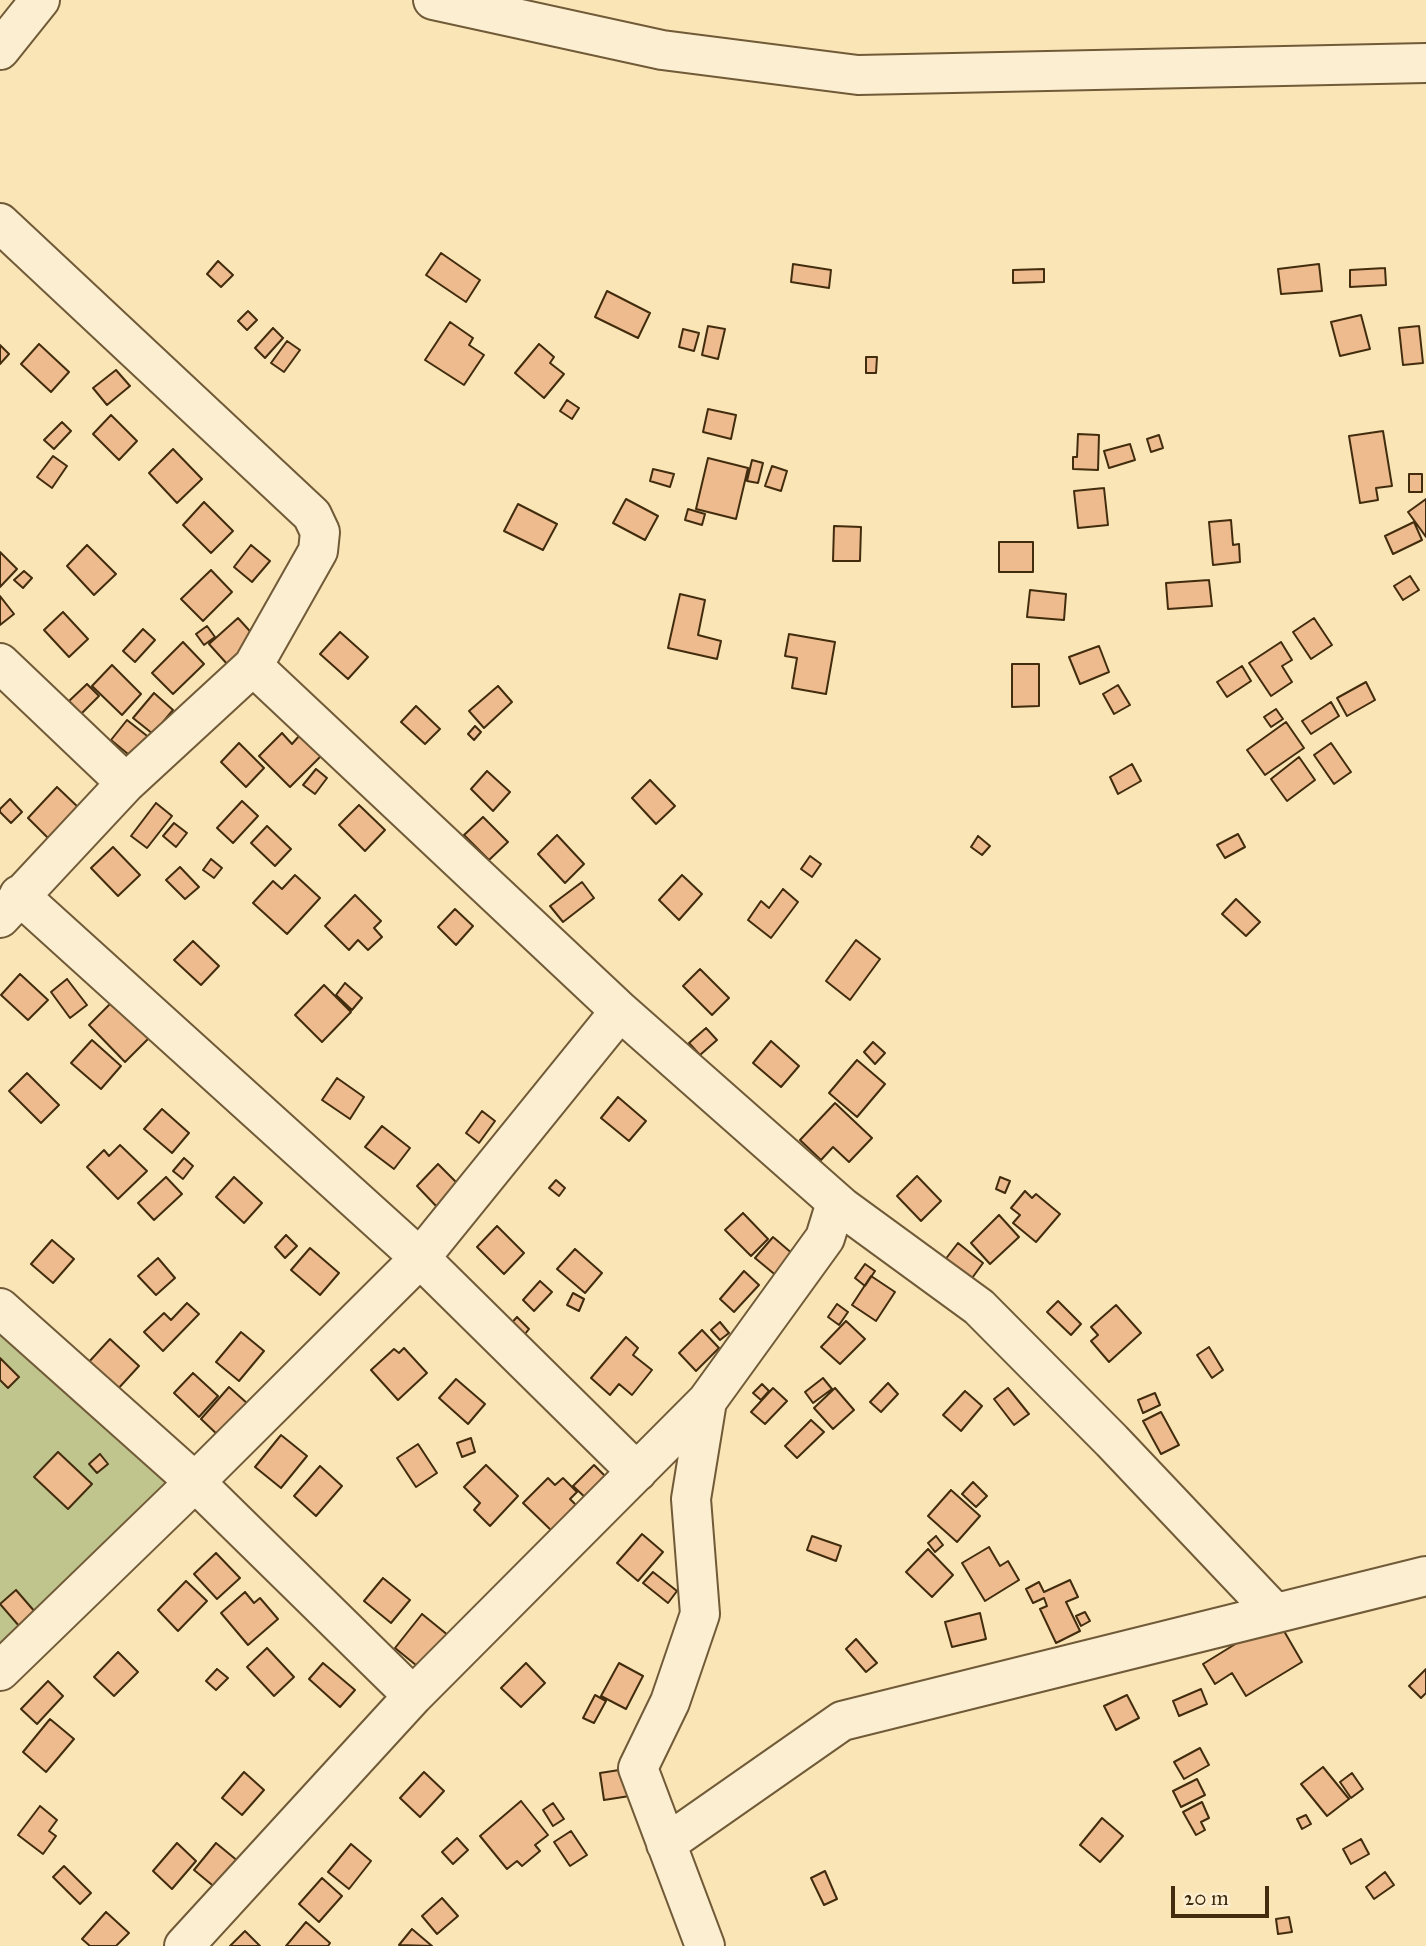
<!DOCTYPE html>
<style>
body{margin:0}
#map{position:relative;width:1426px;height:1946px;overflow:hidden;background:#fae5b7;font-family:"IM FELL Great Primer",serif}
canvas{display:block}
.scale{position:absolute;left:1171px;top:1886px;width:98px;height:32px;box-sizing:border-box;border:4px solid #422c0e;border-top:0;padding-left:9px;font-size:21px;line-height:24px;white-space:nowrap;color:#422c0e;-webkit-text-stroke:5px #fceed0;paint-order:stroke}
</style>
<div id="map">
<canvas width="1426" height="1946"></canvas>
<div class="scale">20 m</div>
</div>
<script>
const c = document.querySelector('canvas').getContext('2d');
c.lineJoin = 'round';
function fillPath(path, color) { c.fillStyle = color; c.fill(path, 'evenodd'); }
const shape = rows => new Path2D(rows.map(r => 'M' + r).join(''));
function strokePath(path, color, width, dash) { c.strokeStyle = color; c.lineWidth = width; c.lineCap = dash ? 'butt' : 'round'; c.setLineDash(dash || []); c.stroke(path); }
fillPath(shape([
 [0,1308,195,1482,0,1671]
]), '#c0c48d');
const building = shape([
 [441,253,480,280,466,302,426,275,441,253],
 [218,261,233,275,221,287,207,274,218,261],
 [793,264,831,270,829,288,791,282,793,264],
 [1319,264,1322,291,1281,294,1278,269,1319,264],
 [1385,268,1386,285,1350,287,1350,270,1385,268],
 [1044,269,1044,282,1013,283,1013,270,1044,269],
 [607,291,650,313,638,338,595,317,607,291],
 [248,311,257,320,247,330,238,321,248,311],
 [1361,315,1370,349,1340,356,1331,322,1361,315],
 [450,322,473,338,469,345,484,355,464,385,425,360,450,322],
 [708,326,725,329,718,359,702,355,708,326],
 [1419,326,1423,363,1403,365,1399,328,1419,326],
 [273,328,283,338,265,358,255,348,273,328],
 [683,329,699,333,694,351,679,347,683,329],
 [287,341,300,350,284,372,271,363,287,341],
 [39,344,69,372,51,392,21,364,39,344],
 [539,344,554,357,550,363,564,374,544,398,515,373,539,344],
 [0,345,9,354,0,364,0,345],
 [866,357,877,357,876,373,866,373,866,357],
 [116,370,130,386,107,405,93,388,116,370],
 [567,400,579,408,572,419,560,411,567,400],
 [708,409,736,415,731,439,703,432,708,409],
 [111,415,137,441,119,460,93,434,111,415],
 [62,422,71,431,54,449,44,440,62,422],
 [1383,431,1392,486,1376,488,1378,500,1360,503,1349,436,1383,431],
 [1078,434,1099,435,1098,470,1073,469,1073,457,1077,457,1078,434],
 [1159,435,1163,448,1151,452,1147,439,1159,435],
 [1130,444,1135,460,1109,468,1104,451,1130,444],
 [173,449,202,479,177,503,149,473,173,449],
 [53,456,67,466,52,488,37,477,53,456],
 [708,458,748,468,736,519,696,509,708,458],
 [752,460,763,463,758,483,747,481,752,460],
 [772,466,787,471,781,491,765,486,772,466],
 [653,469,674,474,670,487,650,481,653,469],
 [1409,474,1422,474,1422,492,1409,492,1409,474],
 [1104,488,1108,525,1078,528,1074,491,1104,488],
 [626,499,658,516,645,540,613,523,626,499],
 [1426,499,1426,537,1408,512,1426,499],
 [204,502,233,531,211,553,183,525,204,502],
 [518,504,557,524,543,550,504,531,518,504],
 [688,509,705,514,702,525,685,520,688,509],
 [1231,520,1233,545,1239,544,1240,562,1213,565,1209,522,1231,520],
 [1414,522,1422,540,1393,554,1385,536,1414,522],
 [834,526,861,527,860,561,833,561,834,526],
 [999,542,1033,542,1033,572,999,572,999,542],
 [87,545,116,574,94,595,67,566,87,545],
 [251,545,270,561,252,582,234,567,251,545],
 [0,552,17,569,0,587,0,552],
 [211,570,232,592,203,621,181,599,211,570],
 [24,571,32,578,23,588,14,580,24,571],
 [1410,576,1419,590,1403,600,1394,586,1410,576],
 [1209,580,1212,606,1168,609,1166,583,1209,580],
 [1030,590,1066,594,1064,620,1027,617,1030,590],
 [680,594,705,600,698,635,721,641,717,659,668,648,680,594],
 [0,596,14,614,0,625,0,596],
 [63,612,88,639,69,657,44,630,63,612],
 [238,618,257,639,228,665,209,644,238,618],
 [1314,618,1332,645,1311,659,1293,632,1314,618],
 [207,626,215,637,204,645,196,634,207,626],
 [143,629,155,640,135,662,123,651,143,629],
 [340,632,368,657,348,679,320,654,340,632],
 [789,634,835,642,826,694,792,688,797,658,785,656,789,634],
 [183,642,204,664,173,694,152,673,183,642],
 [1281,642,1292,660,1282,666,1292,682,1271,696,1249,663,1281,642],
 [1099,646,1109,672,1080,684,1069,657,1099,646],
 [1012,664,1039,664,1039,706,1012,707,1012,664],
 [112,665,141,694,122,715,92,686,112,665],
 [1242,666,1251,681,1227,697,1217,682,1242,666],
 [1366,682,1375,700,1347,716,1337,698,1366,682],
 [87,684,99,696,81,714,69,701,87,684],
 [1118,685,1130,705,1114,714,1103,694,1118,685],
 [498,686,512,702,484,728,469,711,498,686],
 [154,693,173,710,153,734,133,718,154,693],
 [1331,702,1339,716,1311,734,1302,721,1331,702],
 [416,706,440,729,425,744,401,722,416,706],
 [1276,709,1283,719,1271,727,1264,717,1276,709],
 [127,720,156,743,140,764,111,740,127,720],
 [1286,722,1304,748,1265,775,1247,750,1286,722],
 [475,726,481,732,474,740,468,734,475,726],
 [282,733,292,744,300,735,321,756,290,787,259,756,282,733],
 [239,743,264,768,246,787,221,762,239,743],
 [1331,743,1351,772,1334,784,1314,755,1331,743],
 [1299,757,1315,780,1287,801,1271,779,1299,757],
 [1132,764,1141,781,1118,794,1110,777,1132,764],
 [316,769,327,778,315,794,303,785,316,769],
 [487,771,510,792,493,811,471,789,487,771],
 [650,780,675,806,656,824,632,798,650,780],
 [57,787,80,809,50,840,28,818,57,787],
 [10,799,22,812,11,823,0,812,0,809,10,799],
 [242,801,258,816,233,843,217,828,242,801],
 [156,803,172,816,147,848,131,836,156,803],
 [359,805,385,830,365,851,339,825,359,805],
 [483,817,508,842,489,860,464,835,483,817],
 [174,823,187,833,176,847,163,836,174,823],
 [267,826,291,849,275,866,251,843,267,826],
 [1238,834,1245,847,1225,858,1217,845,1238,834],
 [557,835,584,864,565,883,538,854,557,835],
 [978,836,990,846,982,855,971,847,978,836],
 [113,847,140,875,118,896,91,868,113,847],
 [810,856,821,864,812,877,801,869,810,856],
 [211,859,222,868,214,878,203,870,211,859],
 [180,867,199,887,185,899,166,880,180,867],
 [295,875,320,898,287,934,253,903,273,881,282,889,295,875],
 [682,875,702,894,679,920,659,900,682,875],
 [582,882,594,898,563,922,550,906,582,882],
 [783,889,798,902,771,938,748,920,761,901,769,908,783,889],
 [355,895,381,921,374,928,382,937,368,950,358,940,349,950,325,926,355,895],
 [1236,899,1260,922,1246,936,1222,914,1236,899],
 [455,909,473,926,456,945,438,927,455,909],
 [856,940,880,959,850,1000,826,981,856,940],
 [193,941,219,966,201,985,174,960,193,941],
 [700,969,729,998,712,1015,683,986,700,969],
 [20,974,48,1000,28,1020,1,995,20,974],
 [67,979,87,1005,70,1018,51,992,67,979],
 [345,983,362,998,352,1010,336,995,345,983],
 [324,985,351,1012,322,1042,295,1015,324,985],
 [112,1002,149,1038,125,1062,89,1025,112,1002],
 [706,1028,717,1040,700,1055,689,1043,706,1028],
 [92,1040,121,1066,101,1089,71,1063,92,1040],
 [771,1041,799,1066,781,1087,753,1063,771,1041],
 [873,1042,885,1053,875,1064,864,1052,873,1042],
 [857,1060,885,1084,857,1117,829,1093,857,1060],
 [27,1073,59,1105,41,1123,9,1091,27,1073],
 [337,1078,364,1097,350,1119,322,1100,337,1078],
 [618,1097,646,1121,629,1141,601,1118,618,1097],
 [835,1103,872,1138,849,1162,833,1147,821,1160,800,1140,835,1103],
 [162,1109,189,1133,172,1153,144,1129,162,1109],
 [482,1111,495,1121,479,1143,466,1133,482,1111],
 [382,1126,410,1148,394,1169,365,1147,382,1126],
 [120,1145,147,1171,118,1199,87,1167,104,1150,109,1156,120,1145],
 [184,1158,193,1166,183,1179,173,1171,184,1158],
 [438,1164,459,1185,437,1207,417,1186,438,1164],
 [917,1176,941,1201,921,1221,897,1196,917,1176],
 [166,1177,182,1194,154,1220,138,1203,166,1177],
 [234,1177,262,1203,244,1223,216,1197,234,1177],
 [1000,1177,1010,1181,1005,1193,996,1189,1000,1177],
 [556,1180,565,1188,559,1196,549,1188,556,1180],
 [1025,1191,1032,1198,1036,1194,1060,1214,1036,1242,1013,1223,1020,1215,1011,1208,1025,1191],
 [743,1213,768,1239,751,1256,725,1230,743,1213],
 [999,1215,1019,1237,990,1264,971,1243,999,1215],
 [497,1226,524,1253,504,1274,477,1247,497,1226],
 [286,1235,297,1246,285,1258,275,1247,286,1235],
 [773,1237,801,1261,784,1282,755,1258,773,1237],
 [52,1240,74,1259,53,1283,31,1264,52,1240],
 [958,1243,983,1263,967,1285,941,1265,958,1243],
 [310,1248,339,1273,320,1295,291,1270,310,1248],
 [575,1249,602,1273,585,1293,557,1269,575,1249],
 [158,1258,175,1278,156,1295,138,1276,158,1258],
 [865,1264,875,1271,865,1286,855,1278,865,1264],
 [744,1271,759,1285,734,1312,720,1299,744,1271],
 [871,1276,895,1292,876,1321,852,1305,871,1276],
 [540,1281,552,1292,534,1311,523,1300,540,1281],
 [573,1293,584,1299,579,1311,567,1305,573,1293],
 [1058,1301,1081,1324,1071,1335,1047,1312,1058,1301],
 [187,1303,199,1314,163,1351,144,1332,164,1313,171,1320,187,1303],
 [837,1304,848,1312,839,1325,828,1317,837,1304],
 [1116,1305,1141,1333,1109,1362,1091,1341,1098,1335,1091,1327,1116,1305],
 [517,1317,529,1329,521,1339,508,1327,517,1317],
 [846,1321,865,1339,840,1364,821,1347,846,1321],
 [720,1322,729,1333,720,1340,711,1330,720,1322],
 [702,1330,719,1348,696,1371,679,1353,702,1330],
 [241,1332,264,1351,239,1381,216,1362,241,1332],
 [626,1337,638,1348,633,1355,652,1370,632,1395,619,1384,610,1395,591,1378,626,1337],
 [110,1339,139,1366,116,1391,87,1364,110,1339],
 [1209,1347,1223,1370,1212,1378,1197,1355,1209,1347],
 [404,1348,427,1373,398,1400,371,1370,394,1349,399,1353,404,1348],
 [0,1358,19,1377,8,1388,0,1380,0,1358],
 [193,1373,218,1396,199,1417,174,1393,193,1373],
 [823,1378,832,1389,813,1403,805,1392,823,1378],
 [456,1379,485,1404,468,1424,439,1398,456,1379],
 [888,1383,898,1394,881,1412,870,1402,888,1383],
 [762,1384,769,1391,761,1400,753,1393,762,1384],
 [229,1387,248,1404,220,1437,201,1419,229,1387],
 [773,1388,787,1401,765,1424,751,1412,773,1388],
 [835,1388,854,1410,833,1429,814,1408,835,1388],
 [1008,1388,1029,1414,1014,1425,994,1399,1008,1388],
 [965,1391,982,1406,961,1431,943,1415,965,1391],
 [1155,1393,1160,1405,1143,1413,1138,1400,1155,1393],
 [1161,1412,1179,1445,1161,1454,1143,1421,1161,1412],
 [811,1420,824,1432,797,1458,785,1446,811,1420],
 [281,1435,307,1456,281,1488,255,1467,281,1435],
 [471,1438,475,1452,462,1457,457,1443,471,1438],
 [418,1444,437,1473,416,1487,397,1458,418,1444],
 [58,1452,92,1484,68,1509,34,1477,58,1452],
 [100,1454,108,1464,97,1473,89,1464,100,1454],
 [486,1465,518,1496,490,1526,474,1510,480,1503,464,1487,486,1465],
 [594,1465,609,1480,589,1501,573,1486,594,1465],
 [320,1466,342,1486,316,1516,294,1496,320,1466],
 [548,1478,555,1485,563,1478,577,1492,570,1499,580,1509,555,1534,523,1503,548,1478],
 [973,1482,987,1496,976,1507,962,1494,973,1482],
 [951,1490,980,1516,957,1542,928,1516,951,1490],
 [642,1534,663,1552,638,1581,617,1563,642,1534],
 [812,1536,841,1546,836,1561,807,1550,812,1536],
 [936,1536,943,1545,935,1552,928,1543,936,1536],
 [989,1547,1000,1566,1008,1561,1019,1580,985,1601,962,1563,989,1547],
 [928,1549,953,1575,932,1597,906,1572,928,1549],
 [216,1553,240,1578,217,1599,194,1574,216,1553],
 [653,1572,677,1591,668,1603,643,1583,653,1572],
 [383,1578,410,1600,391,1623,364,1601,383,1578],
 [1070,1580,1078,1597,1066,1602,1080,1631,1056,1643,1040,1609,1047,1606,1044,1598,1033,1603,1026,1589,1039,1582,1044,1592,1070,1580],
 [186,1581,207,1601,178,1631,158,1610,186,1581],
 [16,1590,42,1620,26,1634,0,1604,16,1590],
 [245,1592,254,1603,260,1598,278,1619,248,1645,221,1613,245,1592],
 [1085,1612,1090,1621,1081,1626,1076,1616,1085,1612],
 [980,1613,986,1639,952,1647,945,1622,980,1613],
 [422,1614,449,1636,422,1670,395,1648,422,1614],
 [1277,1619,1302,1662,1246,1696,1232,1673,1215,1684,1203,1664,1237,1643,1233,1636,1277,1619],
 [856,1639,877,1663,866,1672,846,1649,856,1639],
 [267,1648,294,1677,274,1696,247,1667,267,1648],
 [118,1652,138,1672,114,1696,94,1677,118,1652],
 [323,1663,355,1690,340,1707,309,1679,323,1663],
 [526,1663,545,1683,521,1707,501,1688,526,1663],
 [619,1663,643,1676,626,1709,601,1696,619,1663],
 [217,1669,228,1678,216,1690,206,1681,217,1669],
 [1426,1669,1426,1693,1421,1698,1409,1686,1426,1669],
 [48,1681,63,1696,37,1724,21,1709,48,1681],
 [1201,1689,1207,1704,1179,1716,1173,1701,1201,1689],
 [595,1695,606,1701,594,1723,583,1718,595,1695],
 [1127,1695,1139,1718,1116,1730,1104,1706,1127,1695],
 [50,1719,74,1739,46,1772,23,1752,50,1719],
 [1200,1748,1209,1765,1184,1779,1174,1762,1200,1748],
 [1323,1767,1349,1799,1327,1816,1301,1784,1323,1767],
 [632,1768,636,1795,604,1800,600,1773,632,1768],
 [244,1772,264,1790,242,1815,222,1798,244,1772],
 [424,1772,444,1791,420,1817,400,1798,424,1772],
 [1352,1773,1363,1789,1351,1798,1340,1782,1352,1773],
 [1197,1779,1205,1795,1181,1807,1173,1791,1197,1779],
 [521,1801,548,1835,535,1845,540,1851,522,1866,517,1861,507,1869,480,1836,521,1801],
 [1202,1802,1209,1818,1201,1822,1205,1830,1196,1835,1183,1812,1202,1802],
 [553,1803,564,1819,553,1826,543,1810,553,1803],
 [40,1806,57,1820,49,1831,56,1836,43,1854,18,1835,40,1806],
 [1306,1815,1311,1824,1302,1829,1297,1819,1306,1815],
 [1102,1818,1123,1836,1100,1862,1080,1845,1102,1818],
 [571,1831,587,1855,570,1866,554,1842,571,1831],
 [457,1838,468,1850,453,1864,442,1852,457,1838],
 [1361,1839,1369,1854,1351,1864,1343,1849,1361,1839],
 [177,1843,196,1861,172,1889,153,1871,177,1843],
 [216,1843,239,1862,217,1889,194,1870,216,1843],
 [351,1844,371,1861,349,1889,328,1872,351,1844],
 [64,1866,91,1893,80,1904,53,1877,64,1866],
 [825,1871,837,1899,824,1905,811,1878,825,1871],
 [1385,1872,1394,1885,1374,1899,1366,1887,1385,1872],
 [322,1878,342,1896,319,1922,299,1904,322,1878],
 [442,1898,458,1916,437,1934,422,1916,442,1898],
 [106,1912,129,1933,116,1946,90,1946,82,1939,106,1912],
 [1289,1917,1292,1932,1278,1934,1276,1919,1289,1917],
 [306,1922,330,1943,328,1946,286,1946,306,1922],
 [412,1929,432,1946,399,1945,412,1929],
 [245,1931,260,1946,230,1946,245,1931]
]);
fillPath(building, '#edbb8d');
strokePath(building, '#422c0e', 2);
const minor = shape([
 [433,0,662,50,858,75,1426,63],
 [0,50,40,0],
 [0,223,312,515,320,532,318,551,253,666,126,783],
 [0,663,126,783,0,918],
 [19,895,420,1258,637,1472],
 [620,1011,842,1207,979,1307,1112,1441,1275,1613],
 [0,1308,195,1482,413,1696],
 [0,1671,195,1482,420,1258,620,1011,253,666],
 [666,1844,842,1721,1426,1576],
 [184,1946,413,1696,707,1401,825,1238,833,1212,842,1207],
 [705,1946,638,1768,670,1702,700,1614,691,1499,707,1401]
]);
strokePath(minor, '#705a38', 42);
strokePath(minor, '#fceed0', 38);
</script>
